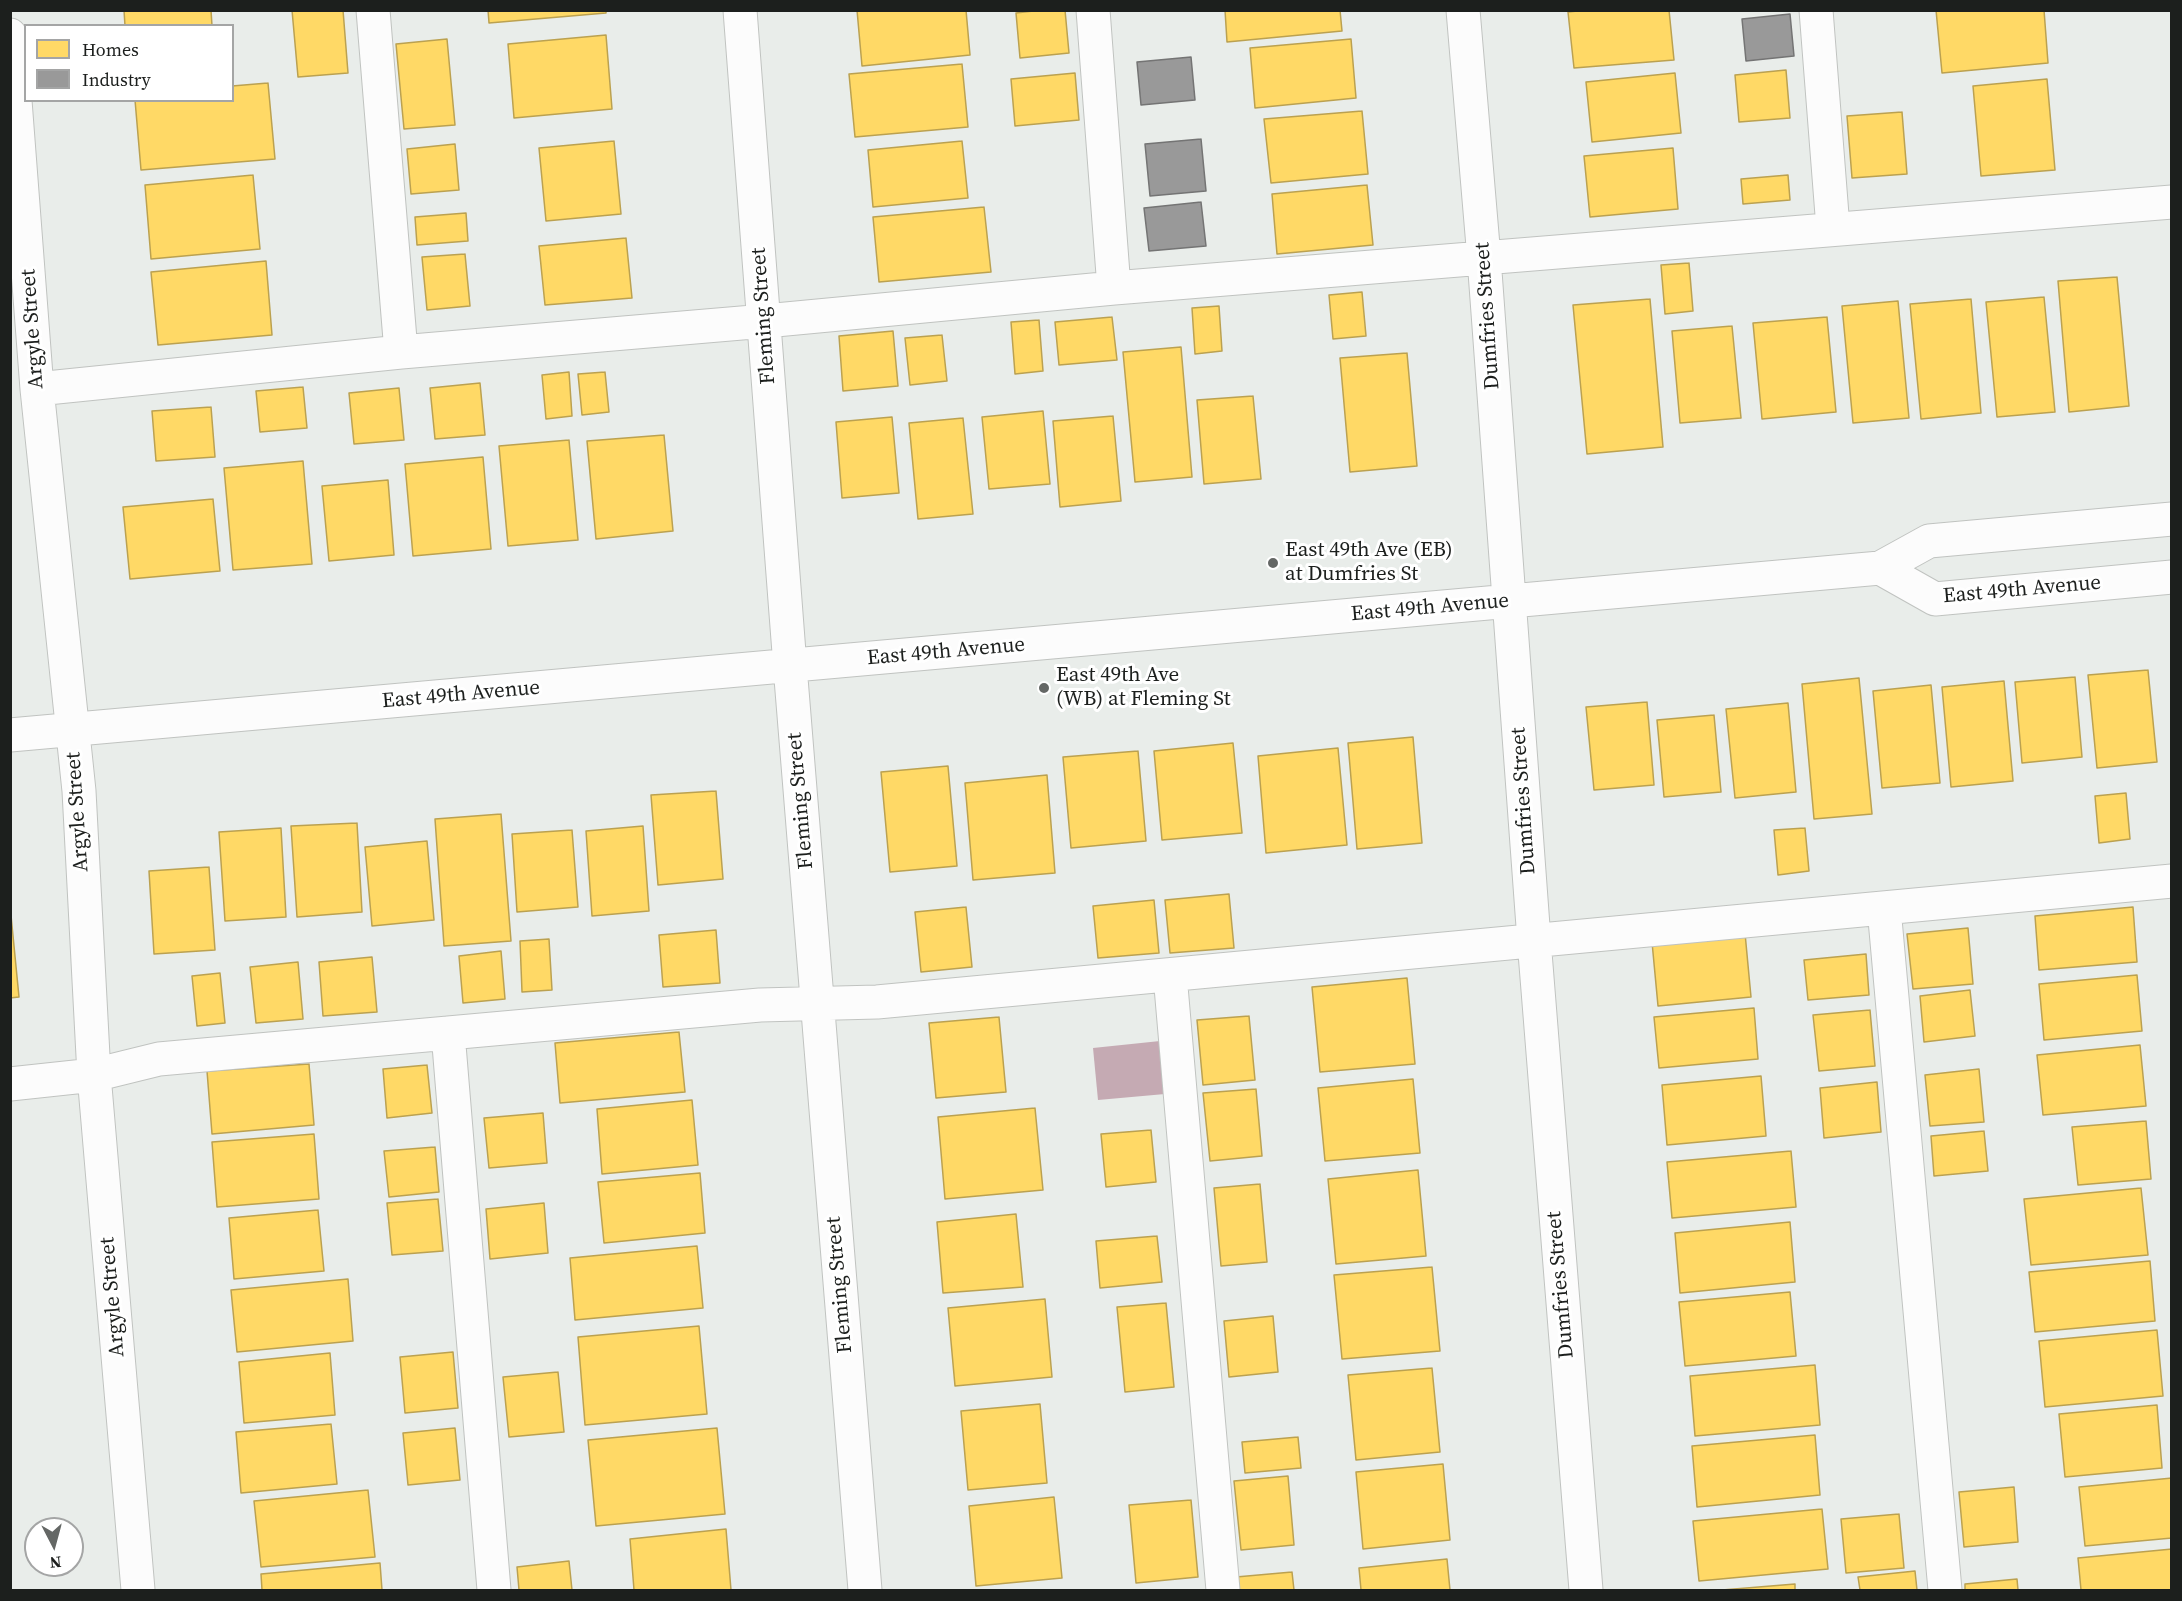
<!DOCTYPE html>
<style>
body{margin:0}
#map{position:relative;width:2182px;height:1601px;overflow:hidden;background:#e9edea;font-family:"Source Serif 4",serif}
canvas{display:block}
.frame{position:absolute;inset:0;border:12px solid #1c1f1d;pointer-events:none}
.legend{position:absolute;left:24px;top:24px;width:210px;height:78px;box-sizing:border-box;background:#fff;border:2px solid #a4a5a5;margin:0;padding:8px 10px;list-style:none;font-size:18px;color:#1c1f1d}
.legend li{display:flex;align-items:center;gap:12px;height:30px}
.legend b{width:30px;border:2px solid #a4a5a5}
.north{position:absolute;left:24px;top:1517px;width:60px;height:60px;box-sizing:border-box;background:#fff;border:2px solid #a4a5a5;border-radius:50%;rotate:174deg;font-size:16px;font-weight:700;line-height:24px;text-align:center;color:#1c1f1d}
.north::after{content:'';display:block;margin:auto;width:21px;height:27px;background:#646765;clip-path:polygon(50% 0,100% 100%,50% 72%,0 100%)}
</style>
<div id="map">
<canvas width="2182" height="1601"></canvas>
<div class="frame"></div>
<ul class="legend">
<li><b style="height:16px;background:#ffd966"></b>Homes</li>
<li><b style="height:16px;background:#999"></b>Industry</li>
</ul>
<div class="north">N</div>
</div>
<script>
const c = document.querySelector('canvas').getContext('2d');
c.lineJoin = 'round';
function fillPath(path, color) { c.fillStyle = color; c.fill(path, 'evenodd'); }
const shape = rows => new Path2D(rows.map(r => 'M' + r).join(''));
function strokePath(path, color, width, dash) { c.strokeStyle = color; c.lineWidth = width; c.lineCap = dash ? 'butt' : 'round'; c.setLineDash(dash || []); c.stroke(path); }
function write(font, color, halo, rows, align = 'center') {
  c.font = font + ' "Source Serif 4",serif'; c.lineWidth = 6; c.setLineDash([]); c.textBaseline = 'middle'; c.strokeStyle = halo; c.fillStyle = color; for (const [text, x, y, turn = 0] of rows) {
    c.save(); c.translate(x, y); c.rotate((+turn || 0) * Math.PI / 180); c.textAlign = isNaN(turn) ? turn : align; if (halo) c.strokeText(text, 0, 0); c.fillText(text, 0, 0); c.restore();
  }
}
fillPath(shape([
 [1160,1041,1165,1094,1098,1100,1093,1048]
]), '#c5aab3');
const homes = shape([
 [124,10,211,10,212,26,125,26,124,10],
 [292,10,343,10,348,73,298,77,292,10],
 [488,10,606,10,606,13,489,23,488,10],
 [857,10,966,10,970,55,862,66,857,10],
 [1042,10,1065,10,1069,53,1020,58,1016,13,1042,10],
 [1225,10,1340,10,1342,31,1227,42,1225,10],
 [1587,10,1669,10,1674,60,1574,68,1568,12,1587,10],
 [1936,10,2044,10,2048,63,1942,73,1936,10],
 [606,35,612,109,514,118,508,44,606,35],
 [447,39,455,125,404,129,396,44,447,39],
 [1351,39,1356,98,1255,108,1250,48,1351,39],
 [962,64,968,127,855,137,849,74,962,64],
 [1786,70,1790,118,1739,122,1735,75,1786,70],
 [1075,73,1079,120,1015,126,1011,79,1075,73],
 [1675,73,1681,133,1592,142,1586,82,1675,73],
 [2047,79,2055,170,1981,176,1973,86,2047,79],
 [268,83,275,159,141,170,135,100,232,100,232,86,268,83],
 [1362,111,1368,174,1271,183,1264,119,1362,111],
 [1902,112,1907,174,1852,178,1847,116,1902,112],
 [614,141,621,214,546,221,539,148,614,141],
 [962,141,968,198,873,207,868,150,962,141],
 [455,144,459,190,411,194,407,149,455,144],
 [1673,148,1678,209,1590,217,1584,156,1673,148],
 [253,175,260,249,151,259,145,185,253,175],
 [1788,175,1790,200,1743,204,1741,179,1788,175],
 [1367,185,1373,245,1277,254,1272,194,1367,185],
 [984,207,991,272,879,282,873,217,984,207],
 [466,213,468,241,417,245,415,217,466,213],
 [626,238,632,298,545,305,539,246,626,238],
 [465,254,470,306,427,310,422,257,465,254],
 [266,261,272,335,158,345,151,272,266,261],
 [1689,263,1693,311,1665,314,1661,265,1689,263],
 [2117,277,2129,406,2069,412,2058,281,2117,277],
 [1362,292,1366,336,1333,339,1329,295,1362,292],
 [2044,297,2055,412,1997,417,1986,302,2044,297],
 [1650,299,1663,447,1587,454,1573,305,1650,299],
 [1971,299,1981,413,1921,419,1910,304,1971,299],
 [1898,301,1909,418,1853,423,1842,306,1898,301],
 [1219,306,1222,351,1195,354,1192,308,1219,306],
 [1112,317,1117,360,1059,365,1055,322,1112,317],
 [1827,317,1836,412,1762,419,1753,323,1827,317],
 [1039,320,1043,371,1015,374,1011,322,1039,320],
 [1732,326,1741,418,1680,423,1672,331,1732,326],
 [893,331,898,386,843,391,839,336,893,331],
 [942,335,947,381,910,385,905,338,942,335],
 [1181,347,1192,477,1135,482,1123,352,1181,347],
 [1407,353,1417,466,1350,472,1340,358,1407,353],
 [569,372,572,416,546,419,542,375,569,372],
 [605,372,609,412,582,415,578,374,605,372],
 [480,383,485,435,435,439,430,388,480,383],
 [303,387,307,428,260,432,256,391,303,387],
 [399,388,404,440,354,444,349,393,399,388],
 [1253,396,1261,479,1204,484,1197,400,1253,396],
 [211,407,215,457,156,461,152,411,211,407],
 [1043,411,1050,484,989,489,982,417,1043,411],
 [1113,416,1121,501,1060,507,1053,421,1113,416],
 [892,417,899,493,842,498,836,422,892,417],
 [963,418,973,514,918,519,909,423,963,418],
 [664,435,673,531,596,539,587,441,664,435],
 [569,440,578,540,508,546,499,446,569,440],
 [483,457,491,549,413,556,405,464,483,457],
 [303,461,312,564,233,570,224,468,303,461],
 [388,480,394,555,329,561,322,486,388,480],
 [213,499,220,571,130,579,123,507,213,499],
 [2148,670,2157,762,2097,768,2088,675,2148,670],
 [2075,677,2082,757,2022,763,2015,682,2075,677],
 [1859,678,1872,814,1814,819,1802,684,1859,678],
 [2004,681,2013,781,1951,787,1942,687,2004,681],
 [1931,685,1940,783,1882,788,1873,691,1931,685],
 [1647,702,1654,785,1594,790,1586,707,1647,702],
 [1788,703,1796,792,1735,798,1726,709,1788,703],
 [1714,715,1721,792,1664,797,1657,720,1714,715],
 [1413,737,1422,843,1357,849,1348,743,1413,737],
 [1233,743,1242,833,1162,840,1154,751,1233,743],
 [1338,748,1347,845,1266,853,1258,756,1338,748],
 [1138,751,1146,841,1071,848,1063,757,1138,751],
 [948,766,957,866,890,872,881,772,948,766],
 [1047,775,1055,873,973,880,965,783,1047,775],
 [716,791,723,879,658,885,651,795,716,791],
 [2126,793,2130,839,2099,843,2095,796,2126,793],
 [501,814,511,941,444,946,435,819,501,814],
 [357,823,362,912,297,917,291,826,357,823],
 [643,826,649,911,592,916,586,831,643,826],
 [281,828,286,917,225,921,219,832,281,828],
 [1805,828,1809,871,1778,875,1774,830,1805,828],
 [572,830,578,907,517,912,512,834,572,830],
 [427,841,434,920,372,926,365,847,427,841],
 [209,867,215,950,154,954,149,871,209,867],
 [1229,894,1234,948,1170,953,1165,900,1229,894],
 [1154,900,1159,953,1098,958,1093,906,1154,900],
 [10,905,19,997,10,998,10,905],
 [966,907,972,967,921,972,915,912,966,907],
 [2133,907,2137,962,2039,970,2035,916,2133,907],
 [1968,928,1973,984,1913,989,1907,934,1968,928],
 [716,930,720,983,663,987,659,935,716,930],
 [1745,933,1751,997,1658,1006,1652,942,1745,933],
 [549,939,552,990,522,992,520,941,549,939],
 [501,951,505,999,463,1003,459,956,501,951],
 [1866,954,1869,995,1808,1000,1804,960,1866,954],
 [372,957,377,1012,323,1016,319,962,372,957],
 [298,962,303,1019,256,1023,250,967,298,962],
 [220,973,225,1023,197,1026,192,976,220,973],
 [2137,975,2142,1031,2044,1040,2039,984,2137,975],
 [1407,978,1415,1064,1320,1072,1312,987,1407,978],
 [1970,990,1975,1036,1924,1042,1920,996,1970,990],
 [1754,1008,1758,1059,1659,1068,1654,1017,1754,1008],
 [1870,1010,1875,1066,1819,1071,1813,1015,1870,1010],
 [1249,1016,1255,1080,1203,1085,1197,1020,1249,1016],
 [999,1017,1006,1092,936,1098,929,1023,999,1017],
 [679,1032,685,1092,560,1103,555,1043,679,1032],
 [2140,1045,2146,1106,2043,1115,2037,1055,2140,1045],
 [309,1064,314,1125,212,1134,207,1071,309,1064],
 [427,1065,432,1113,387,1118,383,1069,427,1065],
 [1979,1069,1984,1122,1930,1126,1925,1075,1979,1069],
 [1761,1076,1766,1136,1667,1145,1662,1085,1761,1076],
 [1413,1079,1420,1153,1325,1161,1318,1088,1413,1079],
 [1877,1082,1881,1132,1824,1138,1820,1088,1877,1082],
 [1256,1089,1262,1156,1210,1161,1203,1093,1256,1089],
 [692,1100,698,1165,602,1174,597,1109,692,1100],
 [1035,1108,1043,1190,945,1199,938,1117,1035,1108],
 [543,1113,547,1163,489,1168,484,1118,543,1113],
 [2146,1121,2151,1179,2078,1185,2072,1127,2146,1121],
 [1151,1130,1156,1182,1106,1187,1101,1134,1151,1130],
 [1984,1131,1988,1171,1934,1176,1931,1136,1984,1131],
 [314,1134,319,1199,217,1207,212,1142,314,1134],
 [435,1147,439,1192,389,1197,384,1151,435,1147],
 [1791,1151,1796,1207,1672,1218,1667,1162,1791,1151],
 [1418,1170,1426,1256,1336,1264,1328,1179,1418,1170],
 [700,1173,705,1233,604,1243,598,1182,700,1173],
 [1260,1184,1267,1262,1221,1266,1214,1188,1260,1184],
 [2141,1188,2148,1255,2031,1265,2024,1199,2141,1188],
 [438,1199,443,1251,392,1255,387,1203,438,1199],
 [544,1203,548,1253,490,1259,486,1209,544,1203],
 [318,1210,324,1271,234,1279,229,1218,318,1210],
 [1016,1214,1023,1287,943,1293,937,1222,1016,1214],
 [1790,1222,1795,1282,1680,1293,1675,1233,1790,1222],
 [1157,1236,1162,1282,1100,1288,1096,1241,1157,1236],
 [697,1246,703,1308,575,1320,570,1258,697,1246],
 [2150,1261,2155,1321,2035,1332,2029,1272,2150,1261],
 [1432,1267,1440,1351,1342,1359,1334,1275,1432,1267],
 [348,1279,353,1341,237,1352,231,1290,348,1279],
 [1790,1292,1796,1356,1685,1366,1679,1302,1790,1292],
 [1045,1299,1052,1377,955,1386,948,1308,1045,1299],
 [1166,1303,1174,1387,1125,1392,1117,1307,1166,1303],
 [1273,1316,1278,1372,1229,1377,1224,1321,1273,1316],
 [699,1326,707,1414,585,1425,578,1337,699,1326],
 [2157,1330,2163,1396,2045,1407,2039,1341,2157,1330],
 [453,1352,458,1408,405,1413,400,1357,453,1352],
 [330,1353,335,1415,244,1423,239,1362,330,1353],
 [1815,1365,1820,1425,1695,1436,1690,1376,1815,1365],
 [1432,1368,1440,1452,1356,1460,1348,1375,1432,1368],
 [558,1372,564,1432,509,1437,503,1377,558,1372],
 [1040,1404,1047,1483,968,1490,961,1411,1040,1404],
 [2157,1405,2162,1468,2065,1477,2059,1414,2157,1405],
 [331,1424,337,1484,241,1493,236,1432,331,1424],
 [455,1428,460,1480,408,1485,403,1433,455,1428],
 [717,1428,725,1514,596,1526,588,1440,717,1428],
 [1815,1435,1820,1495,1697,1507,1692,1446,1815,1435],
 [1298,1437,1301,1468,1245,1473,1242,1442,1298,1437],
 [1443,1464,1450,1540,1363,1549,1356,1472,1443,1464],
 [1288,1476,1294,1545,1241,1550,1234,1481,1288,1476],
 [2172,1478,2172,1538,2085,1546,2079,1487,2172,1478],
 [2014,1487,2018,1542,1964,1547,1959,1492,2014,1487],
 [368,1490,375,1557,261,1567,254,1501,368,1490],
 [1054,1497,1062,1578,976,1586,969,1506,1054,1497],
 [1191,1500,1198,1577,1136,1583,1129,1505,1191,1500],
 [1822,1509,1828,1569,1699,1581,1693,1521,1822,1509],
 [1899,1514,1904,1568,1846,1573,1841,1519,1899,1514],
 [726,1529,731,1590,634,1590,630,1539,726,1529],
 [2172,1549,2172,1590,2081,1590,2078,1558,2172,1549],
 [1447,1559,1450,1590,1361,1590,1359,1568,1447,1559],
 [569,1561,572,1590,519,1590,517,1567,569,1561],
 [380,1563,382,1590,262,1590,261,1574,380,1563],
 [1915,1571,1917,1590,1860,1590,1858,1577,1915,1571],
 [1292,1572,1294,1590,1237,1590,1236,1577,1292,1572],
 [2017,1579,2018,1590,1965,1590,1965,1584,2017,1579],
 [1795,1584,1795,1590,1722,1590,1795,1584]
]);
fillPath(homes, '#ffd966');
strokePath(homes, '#bba150', 1.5);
const industry = shape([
 [1790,14,1794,56,1746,61,1742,19,1790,14],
 [1191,57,1195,100,1141,105,1137,62,1191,57],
 [1201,139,1206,191,1150,196,1145,144,1201,139],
 [1201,202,1206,246,1149,251,1144,208,1201,202]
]);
fillPath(industry, '#999');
strokePath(industry, '#747474', 1.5);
const minor = shape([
 [373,10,401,352],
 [740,10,790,666,865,1590],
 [1093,10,1114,288],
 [1463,10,1484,258,1534,940,1586,1590],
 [1816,10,1833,228],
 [10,35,37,389,79,791,94,1075,138,1590],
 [37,389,401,352,765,321,1114,288,2172,202],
 [1880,568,1935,599,2172,577],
 [10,735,1880,568,1929,541,2172,519],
 [1884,908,1945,1590],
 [1170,975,1223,1590],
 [448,1033,494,1590],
 [10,1084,94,1075,159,1059,760,1005,877,1002,2172,881]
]);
strokePath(minor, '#c0c3c0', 35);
strokePath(minor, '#fcfcfc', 33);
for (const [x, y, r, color] of [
 [1273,563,6,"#646765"],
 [1044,688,6,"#646765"]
]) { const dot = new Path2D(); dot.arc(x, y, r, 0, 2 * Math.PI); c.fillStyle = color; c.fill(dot); strokePath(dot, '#fff', 2); }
write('21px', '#1c1f1d', '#fff', [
 ["Fleming Street",764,316,-94],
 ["Dumfries Street",1488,316,-94],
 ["Argyle Street",33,329,-94],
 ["East 49th Avenue",2022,590,-5],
 ["East 49th Avenue",1430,608,-5],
 ["East 49th Avenue",946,652,-5],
 ["East 49th Avenue",461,695,-5],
 ["Fleming Street",801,801,-95],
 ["Dumfries Street",1524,801,-94],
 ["Argyle Street",78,812,-94],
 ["Fleming Street",840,1285,-95],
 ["Dumfries Street",1561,1285,-95],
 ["Argyle Street",113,1297,-95]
]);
write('21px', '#1c1f1d', '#fff', [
 ["East 49th Ave (EB)",1285,551],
 ["at Dumfries St",1285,575],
 ["East 49th Ave",1056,676],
 ["(WB) at Fleming St",1056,700]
], 'left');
</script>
